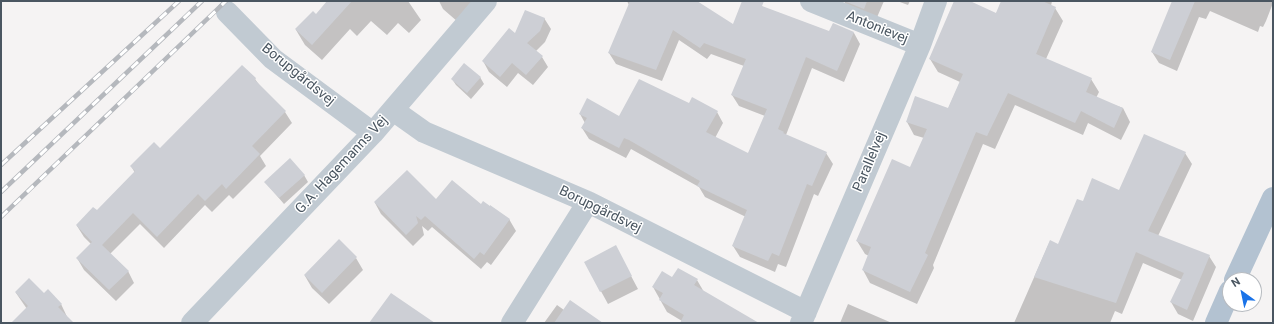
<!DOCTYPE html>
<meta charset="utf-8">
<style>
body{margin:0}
#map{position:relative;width:1274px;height:324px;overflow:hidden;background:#f5f3f3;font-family:Roboto,sans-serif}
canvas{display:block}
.frame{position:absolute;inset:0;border:2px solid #4a5661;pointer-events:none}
.north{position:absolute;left:1222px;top:272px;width:40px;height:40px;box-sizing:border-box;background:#fff;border:1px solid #b7bbc0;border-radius:50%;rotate:327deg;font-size:11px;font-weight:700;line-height:16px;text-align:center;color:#4a5661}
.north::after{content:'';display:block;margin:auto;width:14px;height:18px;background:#1a73e8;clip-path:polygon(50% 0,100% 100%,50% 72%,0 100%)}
</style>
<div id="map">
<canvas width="1274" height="324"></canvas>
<div class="frame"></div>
<div class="north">N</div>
</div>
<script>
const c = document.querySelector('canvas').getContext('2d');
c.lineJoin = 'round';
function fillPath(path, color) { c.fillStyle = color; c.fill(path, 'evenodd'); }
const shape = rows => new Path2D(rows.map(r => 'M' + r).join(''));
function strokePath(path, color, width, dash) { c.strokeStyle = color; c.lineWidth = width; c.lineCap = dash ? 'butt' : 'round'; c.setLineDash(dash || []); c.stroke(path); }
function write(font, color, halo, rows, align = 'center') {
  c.font = font + ' Roboto,sans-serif'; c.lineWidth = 3; c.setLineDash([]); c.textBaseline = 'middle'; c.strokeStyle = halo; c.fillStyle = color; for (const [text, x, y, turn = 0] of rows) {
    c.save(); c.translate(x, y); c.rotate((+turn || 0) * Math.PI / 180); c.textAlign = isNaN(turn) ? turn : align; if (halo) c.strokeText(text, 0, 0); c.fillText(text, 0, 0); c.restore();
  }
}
fillPath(shape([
 [329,1,408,1,421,20,409,33,398,23,387,35,371,21,357,36,350,29,322,60,305,45,296,30,316,15],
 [439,1,473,1,458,22,443,9],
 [627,1,694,1,733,26,743,1,751,1,763,7,830,32,833,24,854,33,860,44,844,82,812,68,786,135,826,153,833,164,818,196,814,194,786,267,778,264,775,272,740,257,733,246,746,217,705,197,699,187,631,149,626,158,589,139,582,128,585,123,580,114,620,117,689,104,717,112,723,123,715,138,748,154,765,116,739,106,732,95,744,66,711,54,707,59,679,40,662,81,616,64,609,53,629,5],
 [844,1,884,1,875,22,850,12],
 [897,1,910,1,908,5],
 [955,1,967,1,996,14,1002,1,1052,1,1051,6,1055,8,1063,21,1046,59,1091,79,1099,92,1096,98,1123,108,1130,122,1121,140,1088,123,1083,135,1015,105,995,149,983,144,933,265,934,268,917,304,870,283,863,270,869,256,865,254,857,241,911,169,924,138,914,135,907,122,948,109,960,82,938,72,930,59],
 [1174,1,1273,1,1273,3,1266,21,1263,27,1260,26,1258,32,1210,11,1206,19,1199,17,1177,71,1159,63,1152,52],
 [544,18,551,29,545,42,536,51,542,57,548,67,533,85,518,73,507,87,489,72,483,61,516,35],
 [480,77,484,84,471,99,456,85,452,79],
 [255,79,260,86,285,112,292,123,260,156,266,166,233,199,229,195,212,212,205,205,164,248,140,224,110,254,128,271,134,283,116,301,84,270,77,258,91,244,84,237,77,226,97,211,135,173,131,166,160,150],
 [1185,153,1192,164,1158,236,1209,256,1216,267,1193,321,1178,314,1171,302,1182,280,1143,263,1122,314,1115,311,1110,323,1014,323,1050,241,1059,245,1083,203,1120,191],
 [304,175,308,182,284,204,265,182],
 [436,200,490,207,509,219,516,231,491,265,487,262,481,269,432,227,428,231,422,226,424,235,413,246,381,214,375,203],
 [356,258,363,270,329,304,312,288,305,276],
 [622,259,638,289,608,304,585,262],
 [673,279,697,280,704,292,755,323,681,323,682,321,667,312,653,287],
 [16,293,44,294,61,304,70,323,16,323,27,309],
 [848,304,892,323,840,323],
 [557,305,564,310,600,323,544,323]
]), '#0003');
fillPath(shape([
 [327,1,352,1,312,45,295,29,313,11,316,14],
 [630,1,697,1,733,24,742,1,764,1,762,6,829,31,833,23,854,32,837,71,806,57,778,129,784,132,783,133,827,152,812,186,807,184,779,256,772,253,768,261,732,246,747,210,697,186,700,181,629,140,624,138,619,148,581,128,587,118,579,114,587,98,619,116,639,79,689,103,692,97,718,111,706,132,748,153,767,109,731,95,746,59,704,43,700,48,673,30,656,70,608,53],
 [844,1,867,1,864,9],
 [954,1,970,1,996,13,1001,1,1042,1,1056,7,1036,54,1092,78,1086,92,1123,108,1114,128,1081,111,1075,123,1008,93,987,136,976,132,925,253,928,255,910,292,862,270,871,247,856,241,892,159,910,167,927,129,906,122,915,96,948,108,963,74,929,59],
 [1172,1,1195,1,1170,60,1151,52],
 [525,10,545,18,540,31,527,43,543,56,526,75,512,63,500,77,482,61,509,28,515,33],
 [464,63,481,77,467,93,451,79],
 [242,65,256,78,255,80,286,111,252,146,260,154,226,189,222,184,205,201,198,194,157,237,133,213,102,245,129,271,109,290,76,258,92,242,76,225,93,207,97,210,135,171,130,166,154,142,160,148],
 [1144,134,1186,152,1148,231,1210,255,1187,310,1170,302,1184,273,1136,252,1116,303,1034,277,1050,240,1058,244,1077,199,1083,201,1092,178,1119,190],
 [290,158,305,175,279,198,264,182],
 [407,170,436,199,452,180,481,204,483,201,490,206,490,205,510,219,484,255,480,252,474,259,425,216,421,220,416,216,418,223,406,235,374,202],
 [339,239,357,257,322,293,304,275],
 [616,245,632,276,600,292,584,262],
 [678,268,698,279,694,285,759,323,680,323,684,315,659,300,663,293,652,287,662,271,672,277],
 [29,278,44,293,48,289,62,304,58,307,74,323,11,323,28,306,15,292],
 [391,293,435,323,369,323],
 [570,300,603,323,554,323]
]), '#cdcfd5');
strokePath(shape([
 [811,1,920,45],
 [227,12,273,59,373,133],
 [393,110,424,132,588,202,806,312],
 [192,323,373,133,486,1],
 [512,323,588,202],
 [801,323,920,45,936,1]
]), '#c1cad2', 22);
strokePath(shape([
 [1235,280,1273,198],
 [1216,323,1230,291]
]), '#b3c2d1', 22);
const rail = shape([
 [1,165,179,1],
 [1,192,202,1],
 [1,217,226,1]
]);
strokePath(rail, '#b5b8bd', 4.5);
strokePath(rail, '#fff', 3, [9]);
write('14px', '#4a5661', '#fff', [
 ["Antonievej",877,28,22],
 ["Borupgårdsvej",298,75,39],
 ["Parallelvej",870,162,-67],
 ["G.A. Hagemanns Vej",342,165,-47],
 ["Borupgårdsvej",600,210,26]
]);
</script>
